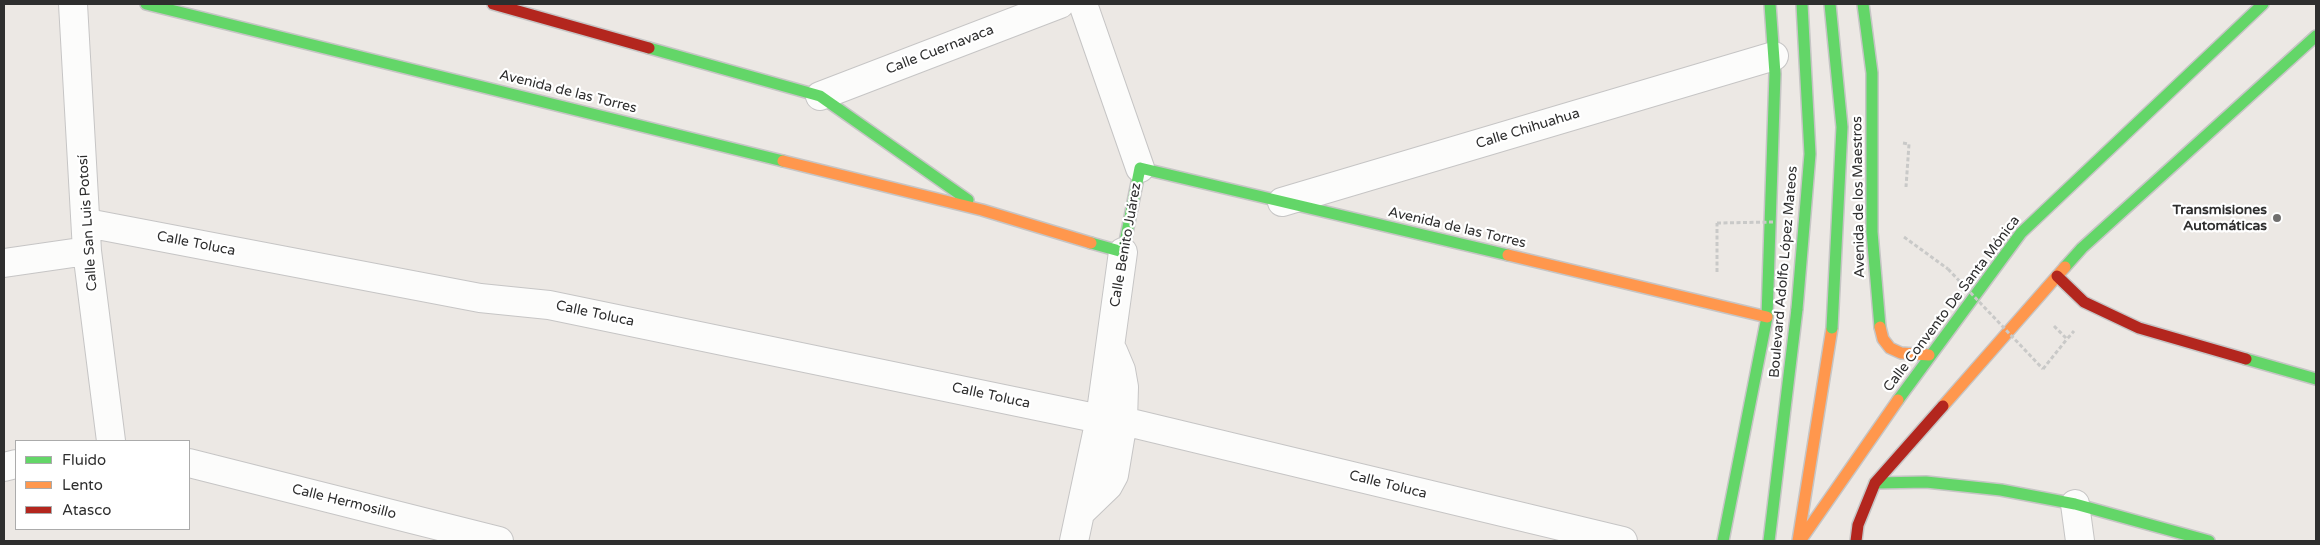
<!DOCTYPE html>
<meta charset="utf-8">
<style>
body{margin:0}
#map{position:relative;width:2320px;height:545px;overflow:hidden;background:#ece8e4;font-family:"Varela Round",sans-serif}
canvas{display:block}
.frame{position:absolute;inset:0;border:5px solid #2e2e2e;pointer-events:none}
.legend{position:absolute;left:15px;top:440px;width:175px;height:90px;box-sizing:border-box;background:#fff;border:1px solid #ababab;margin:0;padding:6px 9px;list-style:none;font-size:15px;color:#2e2e2e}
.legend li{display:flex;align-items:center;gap:10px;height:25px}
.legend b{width:25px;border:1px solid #ababab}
</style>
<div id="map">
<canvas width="2320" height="545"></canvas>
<div class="frame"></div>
<ul class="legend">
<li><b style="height:6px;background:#63d668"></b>Fluido</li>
<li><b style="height:6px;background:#ff974d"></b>Lento</li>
<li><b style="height:6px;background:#b3261e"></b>Atasco</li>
</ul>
</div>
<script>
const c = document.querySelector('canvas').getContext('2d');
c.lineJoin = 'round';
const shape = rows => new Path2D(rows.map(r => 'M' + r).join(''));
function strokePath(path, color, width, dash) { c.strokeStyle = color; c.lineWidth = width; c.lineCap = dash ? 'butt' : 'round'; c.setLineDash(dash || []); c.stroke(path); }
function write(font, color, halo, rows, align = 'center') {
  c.font = font + ' "Varela Round",sans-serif'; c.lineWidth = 4.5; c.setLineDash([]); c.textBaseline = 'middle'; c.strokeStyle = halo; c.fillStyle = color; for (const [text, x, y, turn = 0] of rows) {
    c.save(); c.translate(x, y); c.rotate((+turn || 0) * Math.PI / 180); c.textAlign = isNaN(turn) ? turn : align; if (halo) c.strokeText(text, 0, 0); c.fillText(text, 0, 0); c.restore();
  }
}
const street = shape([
 [73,4,87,251,111,441],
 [1083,4,1140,168],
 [820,96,1060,4],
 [1282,202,1774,56],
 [87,223,480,298,549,305,1100,419],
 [4,263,87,251],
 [1123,421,1623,541],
 [189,463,499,541],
 [4,467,16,464],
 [2075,504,2080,541],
 [1080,513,1108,486,1114,475,1123,421,1124,387,1121,370,1113,351],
 [1074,541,1100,419,1123,252]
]);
const fast = shape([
 [146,4,783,161],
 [1863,4,1872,73,1872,232,1880,327],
 [649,48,820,96,968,200],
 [1091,243,1123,252,1140,168,1508,255],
 [2065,267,2082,248,2316,36],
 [2246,359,2316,379],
 [1898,400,2021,233,2263,4],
 [1875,483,1926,482,2001,490,2075,504,2209,541],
 [1723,541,1767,317,1775,74,1770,4],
 [1769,541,1797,309]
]);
const slow = shape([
 [783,161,982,210,1091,243],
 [1508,255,1767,317],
 [1880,327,1883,339,1890,348,1901,353,1929,355],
 [1943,406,2065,267],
 [1798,541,1832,328],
 [1800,541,1898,400]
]);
const jam = shape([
 [493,4,649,48],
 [2057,276,2084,302,2139,328,2246,359],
 [1856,541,1858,525,1875,483,1943,406]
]);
strokePath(street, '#c6c5c5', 30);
strokePath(fast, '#c6c5c5', 14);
strokePath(slow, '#c6c5c5', 14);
strokePath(jam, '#c6c5c5', 14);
strokePath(shape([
 [1903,143,1909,144,1906,187],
 [1904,237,1948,269],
 [1717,272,1717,223],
 [2054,326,2067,339,2074,331],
 [2043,369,2067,339]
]), '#c9c9c8', 3, [4, 2.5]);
strokePath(street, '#fcfcfb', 28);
strokePath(fast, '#63d668', 11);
strokePath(slow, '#ff974d', 11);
strokePath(jam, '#b3261e', 11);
const fastBridge = shape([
 [1830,4,1842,127,1832,328],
 [1797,309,1810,154,1802,4]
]);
strokePath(fastBridge, '#c6c5c5', 14, []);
strokePath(shape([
 [1717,223,1774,222],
 [1948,269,2043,369]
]), '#c9c9c8', 3, [4, 2.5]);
strokePath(fastBridge, '#63d668', 11);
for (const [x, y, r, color] of [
 [2277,218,5,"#706f6e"]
]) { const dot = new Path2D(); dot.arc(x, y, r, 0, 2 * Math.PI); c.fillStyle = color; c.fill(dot); strokePath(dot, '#fff', 2); }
write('14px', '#2e2e2e', '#fff', [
 ["Calle Cuernavaca",940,50,-21],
 ["Avenida de las Torres",568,92,14],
 ["Calle Chihuahua",1528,129,-17],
 ["Avenida de los Maestros",1859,197,-91],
 ["Calle San Luis Potosí",88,223,-94],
 ["Avenida de las Torres",1457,228,13],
 ["Calle Toluca",196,244,11],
 ["Calle Benito Juárez",1126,245,-80],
 ["Boulevard Adolfo López Mateos",1784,272,-85],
 ["Calle Convento De Santa Mónica",1952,304,-53],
 ["Calle Toluca",595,314,12],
 ["Calle Toluca",991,396,12],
 ["Calle Toluca",1388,485,14],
 ["Calle Hermosillo",344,502,14]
]);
write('bold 14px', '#2e2e2e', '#fff', [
 ["Transmisiones",2267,210],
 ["Automáticas",2267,226]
], 'right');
</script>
